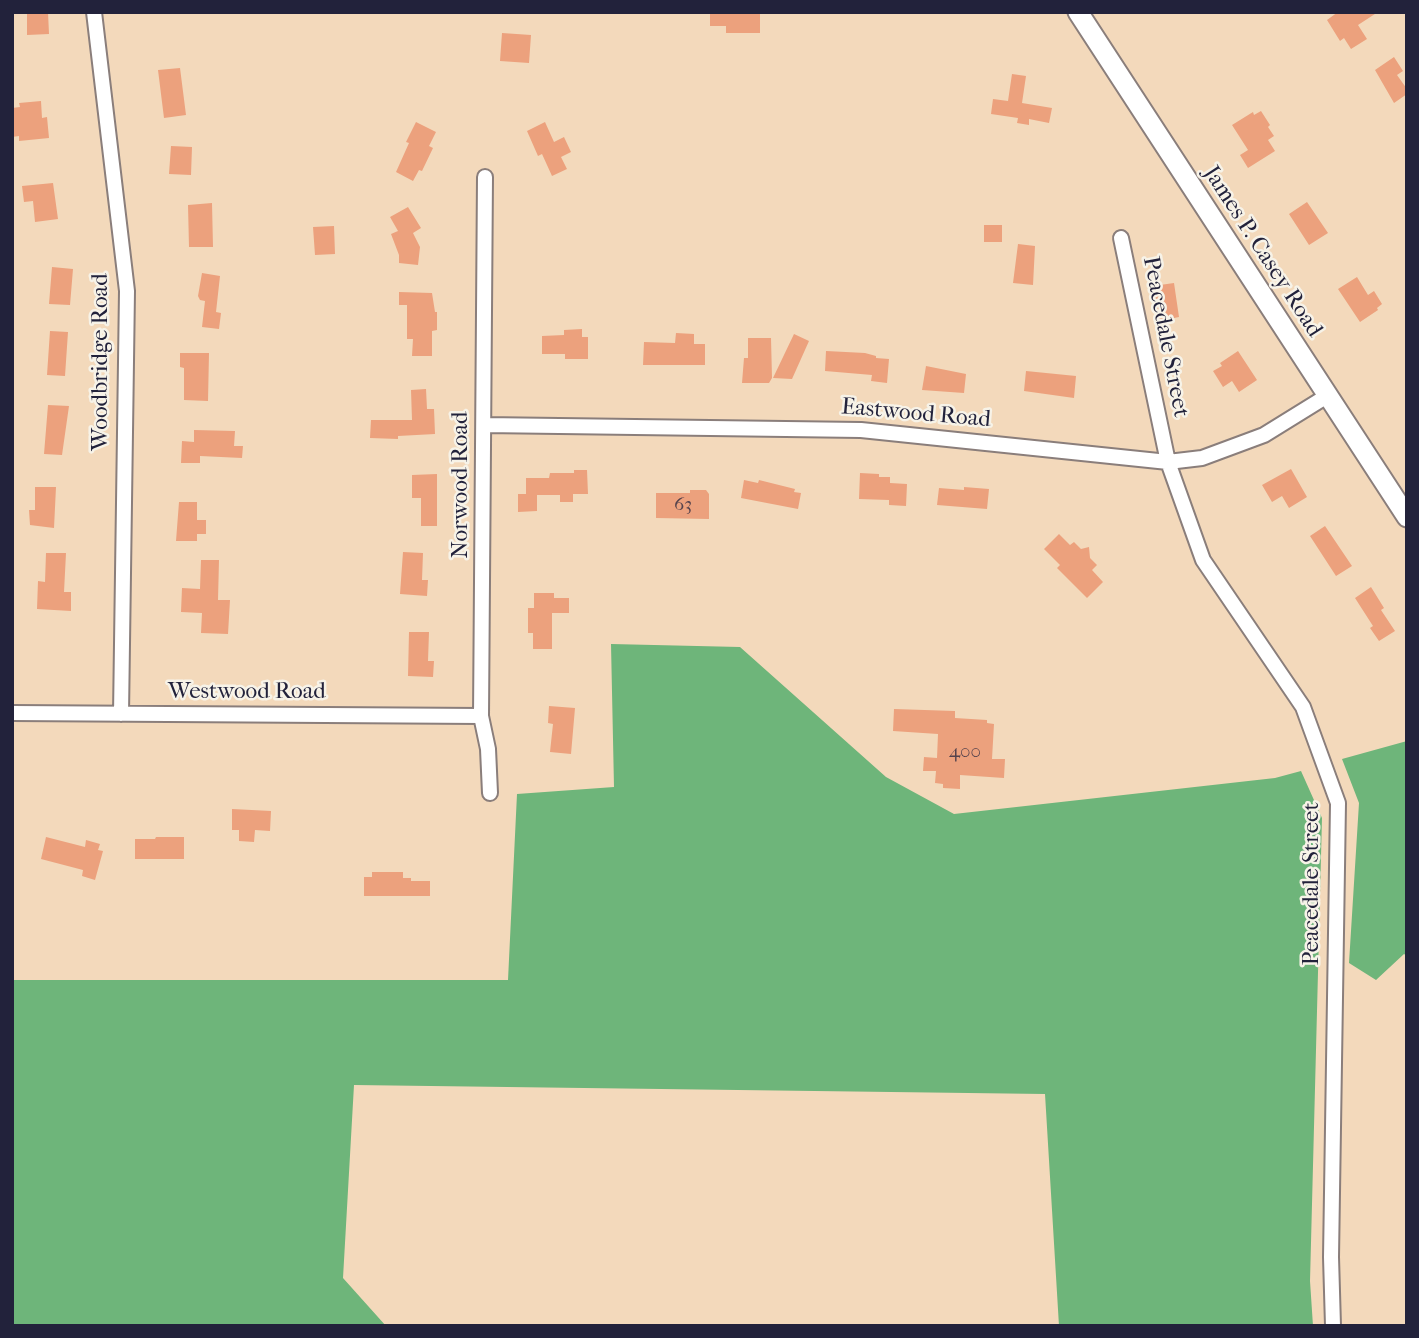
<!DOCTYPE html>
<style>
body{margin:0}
#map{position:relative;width:1419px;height:1338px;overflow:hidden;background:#f3d9bb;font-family:"IM FELL French Canon",serif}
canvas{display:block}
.frame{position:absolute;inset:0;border:14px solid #22223b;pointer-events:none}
</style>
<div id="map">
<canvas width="1419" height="1338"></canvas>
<div class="frame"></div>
</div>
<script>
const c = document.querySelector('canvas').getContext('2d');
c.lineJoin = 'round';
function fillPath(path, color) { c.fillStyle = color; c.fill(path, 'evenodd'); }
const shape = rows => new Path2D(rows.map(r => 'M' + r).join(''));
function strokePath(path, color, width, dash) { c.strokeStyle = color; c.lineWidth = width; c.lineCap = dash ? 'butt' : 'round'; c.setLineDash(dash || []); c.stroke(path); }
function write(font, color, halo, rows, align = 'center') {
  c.font = font + ' "IM FELL French Canon",serif'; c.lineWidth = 5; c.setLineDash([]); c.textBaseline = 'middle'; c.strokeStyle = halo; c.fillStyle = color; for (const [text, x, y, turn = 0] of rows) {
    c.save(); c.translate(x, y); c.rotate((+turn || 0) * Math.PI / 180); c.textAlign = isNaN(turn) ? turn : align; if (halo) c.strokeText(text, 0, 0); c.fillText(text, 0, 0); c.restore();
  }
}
fillPath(shape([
 [611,644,740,647,886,777,954,814,1275,778,1301,771,1322,818,1310,1281,1313,1326,1059,1326,1045,1094,354,1085,343,1278,386,1326,12,1326,12,980,508,980,517,794,614,787],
 [1407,741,1407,956,1404,954,1376,980,1349,963,1359,803,1342,759]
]), '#6eb57a');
fillPath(shape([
 [27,12,48,12,49,34,27,35],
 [710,12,760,12,760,33,726,33,726,26,710,26],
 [1338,12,1378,12,1358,25,1367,39,1351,49,1344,38,1340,41,1327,20],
 [502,33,531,35,529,63,500,61],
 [1394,57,1403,71,1397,75,1407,89,1407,94,1394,103,1375,70],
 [180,68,186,115,164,118,158,70],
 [1012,74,1026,76,1022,103,1052,108,1049,123,1029,119,1029,125,1017,123,1018,118,991,114,993,99,1008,101],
 [41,101,42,118,47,117,49,138,19,141,19,136,12,137,12,125,14,124,12,108,20,107,19,103],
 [1261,111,1270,125,1268,127,1274,136,1268,140,1275,151,1248,168,1240,155,1248,150,1232,125,1253,112,1254,115],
 [416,122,436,132,429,146,433,148,422,171,419,170,413,181,396,172,409,143,406,142],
 [545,122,554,142,564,137,571,152,561,157,567,169,552,176,542,154,538,156,527,131],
 [171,146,192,147,191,175,169,174],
 [53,183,58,219,35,222,33,201,24,202,22,186],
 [1307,202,1328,233,1309,245,1289,214],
 [212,203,213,247,189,247,188,205],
 [408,207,421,228,413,233,420,247,418,265,399,263,399,255,391,234,398,231,390,217],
 [984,225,1002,225,1002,242,984,242],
 [334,226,335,254,315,255,313,227],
 [1018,244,1035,246,1033,285,1013,283],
 [52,267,73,269,70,305,49,304],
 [202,273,220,276,216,312,221,313,219,329,202,327,205,301,200,300,198,296],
 [1357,277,1368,295,1374,291,1382,304,1377,308,1378,310,1360,322,1338,289],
 [1174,283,1179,317,1159,321,1153,286],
 [399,292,432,293,435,312,437,312,437,330,432,331,432,356,412,356,413,339,407,339,407,305,399,305],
 [582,329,582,337,588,337,588,359,565,359,565,354,542,354,542,336,564,335,564,330],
 [50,331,68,332,65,376,47,375],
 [676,333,694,334,694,344,705,344,705,365,643,365,644,342,675,343],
 [794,334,809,341,792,379,773,378],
 [748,338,771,338,772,378,769,383,742,383,744,358,748,358],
 [826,351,865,353,876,356,876,358,889,359,887,383,871,381,872,375,825,371],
 [1238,351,1257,380,1239,392,1232,381,1223,387,1213,371,1222,366,1220,363],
 [180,353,209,353,208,401,184,400,184,368,180,367],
 [926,366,966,374,964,393,922,390],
 [1026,371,1076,376,1074,398,1024,391],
 [426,389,427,409,434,409,435,434,398,436,398,439,370,438,371,420,412,420,411,390],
 [48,405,69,406,62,455,44,454],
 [194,430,235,431,234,446,243,446,242,458,200,456,200,463,181,463,182,441,194,442],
 [1291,469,1307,497,1289,508,1282,496,1272,502,1262,485],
 [574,470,587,470,588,494,573,494,573,502,560,502,560,495,537,495,537,511,518,512,518,494,526,494,526,478,549,478,550,473,574,473],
 [860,473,879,474,879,477,890,477,890,483,907,484,906,506,889,505,889,500,859,499],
 [437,474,437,526,421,526,421,498,412,498,412,475],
 [744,480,758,483,759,480,795,489,794,492,801,493,798,509,741,498],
 [35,487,56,487,54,528,30,525,29,510,35,510],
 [964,487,989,489,987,509,937,505,939,488,964,490],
 [690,490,706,490,709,494,709,519,656,518,656,493,690,493],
 [179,502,197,502,197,520,206,520,206,534,197,534,197,541,176,541],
 [1325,526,1352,566,1336,576,1310,536],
 [1059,534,1070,545,1074,542,1081,549,1089,547,1090,558,1097,565,1092,570,1103,582,1087,598,1057,568,1060,565,1044,549],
 [403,552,423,553,422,580,428,580,427,596,400,594],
 [46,553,66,553,64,592,71,592,71,611,37,609,38,581,45,582],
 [201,560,219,560,218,600,230,600,228,634,201,633,202,613,181,612,182,588,200,589],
 [1371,587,1384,608,1381,610,1395,631,1379,641,1370,628,1373,626,1355,598],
 [534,593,554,593,554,598,569,598,569,613,552,613,552,649,533,649,533,633,528,633,528,608,534,608],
 [409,632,429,632,428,661,434,661,433,677,408,676],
 [549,706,575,708,571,754,550,752,553,724,548,723],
 [894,709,955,711,955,718,987,720,987,723,994,724,992,759,1005,759,1004,778,960,775,960,789,943,788,943,784,935,783,936,771,923,771,924,757,937,758,938,734,893,731],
 [232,809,271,811,270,831,255,830,254,842,239,841,239,830,232,830],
 [46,837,85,847,86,840,100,844,98,850,103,851,95,880,82,876,83,870,41,859],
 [156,837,184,837,184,859,135,859,135,839,155,839],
 [372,872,403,872,403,878,411,878,411,881,430,881,430,896,364,896,364,877,372,877]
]), '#eca17d');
const street = shape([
 [94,12,127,291,121,714],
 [485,177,481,716,488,749,490,793],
 [1121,238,1168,462,1203,560,1303,707,1338,803,1331,1257,1333,1326],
 [484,425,861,430,1168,462,1202,458,1264,435,1327,396],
 [12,713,481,716]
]);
const secondary = shape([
 [1078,12,1407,517]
]);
strokePath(street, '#8a7e7b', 18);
strokePath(secondary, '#8a7e7b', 23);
strokePath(street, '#fff', 14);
strokePath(secondary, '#fff', 19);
write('19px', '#54424c', null, [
 ["63",683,505],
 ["400",965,752]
]);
write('23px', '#22223b', '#f7f3e8', [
 ["James P. Casey Road",1262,252,57],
 ["Peacedale Street",1165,337,79],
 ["Woodbridge Road",101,362,-90],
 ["Eastwood Road",916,414,5],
 ["Norwood Road",461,485,-90],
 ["Westwood Road",247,692],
 ["Peacedale Street",1312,884,-90]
]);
</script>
